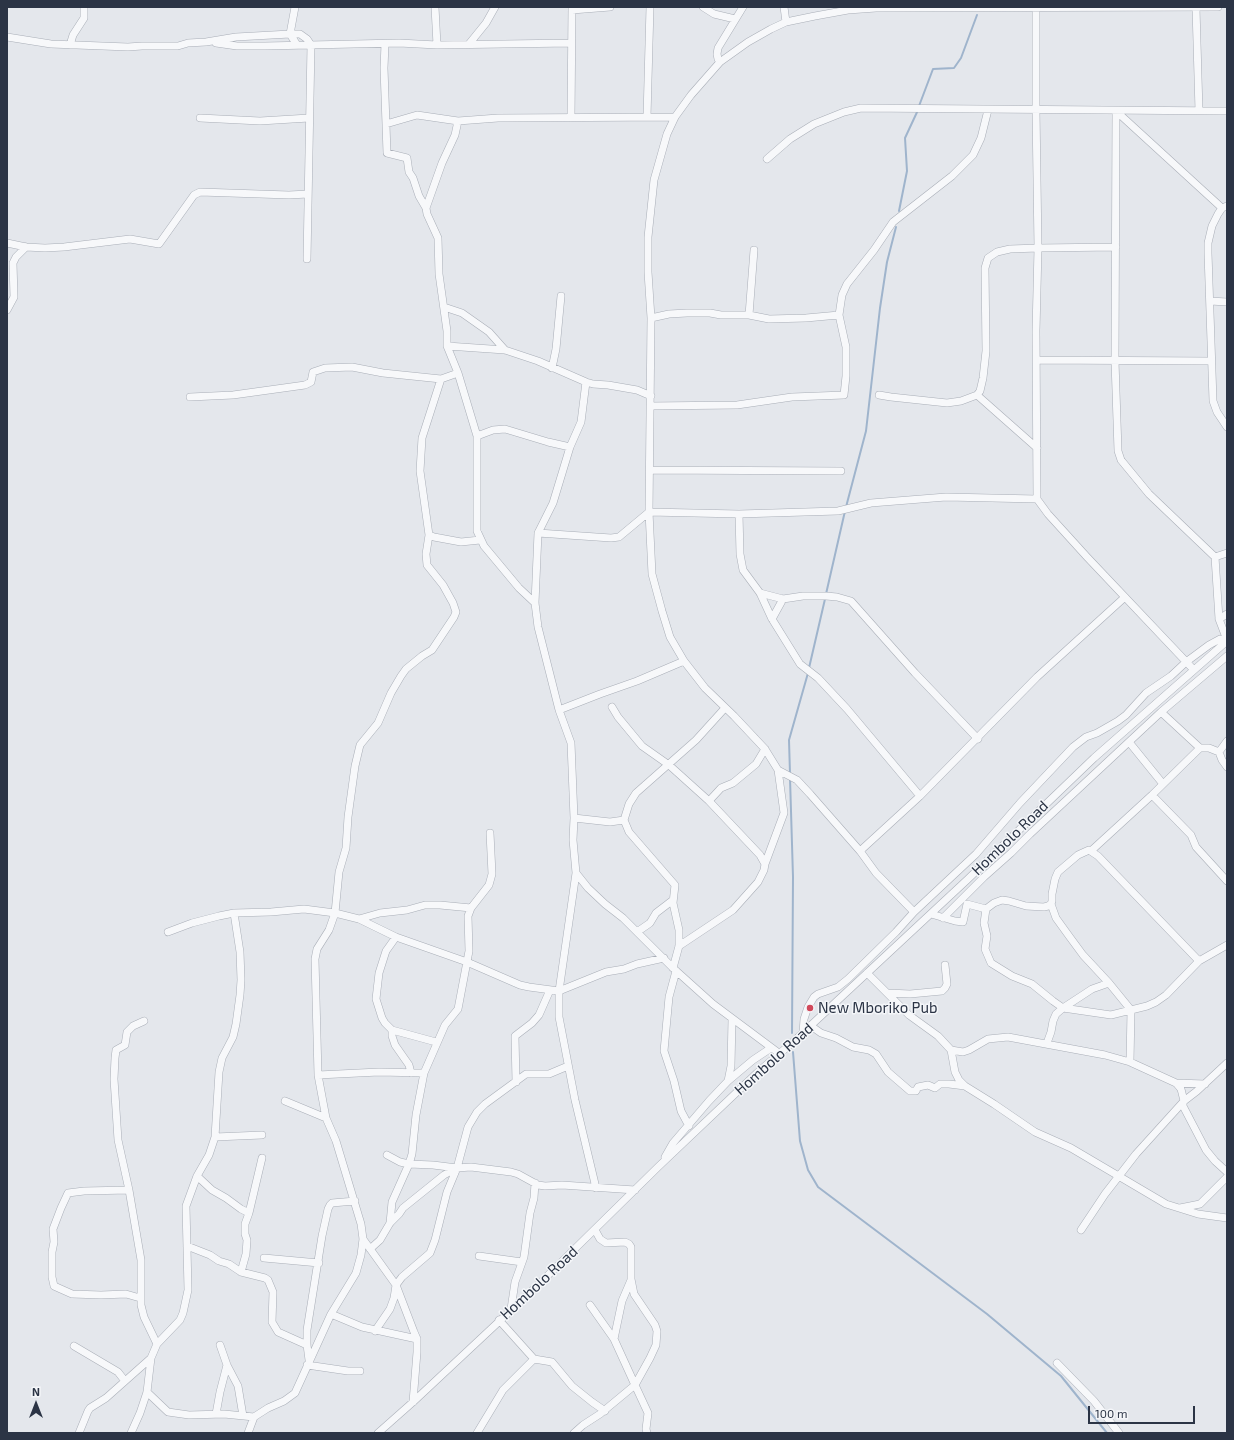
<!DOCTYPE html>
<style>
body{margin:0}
#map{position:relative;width:1234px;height:1440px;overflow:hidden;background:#e4e7ec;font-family:"Exo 2",sans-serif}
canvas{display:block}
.frame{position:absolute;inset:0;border:8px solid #2b3445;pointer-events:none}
.north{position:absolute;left:16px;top:1384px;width:40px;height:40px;-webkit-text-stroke:3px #f4f6f9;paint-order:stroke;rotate:0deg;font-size:11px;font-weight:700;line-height:16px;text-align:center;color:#2b3445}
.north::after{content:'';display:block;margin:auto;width:14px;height:18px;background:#2b3445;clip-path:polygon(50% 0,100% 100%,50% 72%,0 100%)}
.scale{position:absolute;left:1088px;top:1406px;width:107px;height:18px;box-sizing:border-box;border:2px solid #2b3445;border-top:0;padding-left:5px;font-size:12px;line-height:14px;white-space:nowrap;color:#2b3445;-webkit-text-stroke:3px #f4f6f9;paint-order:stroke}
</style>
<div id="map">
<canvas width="1234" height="1440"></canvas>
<div class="frame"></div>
<div class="north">N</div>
<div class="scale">100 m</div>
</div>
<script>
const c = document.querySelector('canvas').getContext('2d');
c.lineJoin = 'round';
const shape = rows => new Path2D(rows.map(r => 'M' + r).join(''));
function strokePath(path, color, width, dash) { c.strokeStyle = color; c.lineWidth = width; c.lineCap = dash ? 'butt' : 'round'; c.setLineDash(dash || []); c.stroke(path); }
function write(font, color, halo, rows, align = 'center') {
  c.font = font + ' "Exo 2",sans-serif'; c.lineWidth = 3; c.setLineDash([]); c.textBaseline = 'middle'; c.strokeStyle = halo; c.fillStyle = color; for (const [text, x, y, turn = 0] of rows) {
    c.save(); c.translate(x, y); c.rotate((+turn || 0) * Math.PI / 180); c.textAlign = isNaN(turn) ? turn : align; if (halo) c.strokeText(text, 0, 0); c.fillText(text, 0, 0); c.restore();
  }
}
strokePath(shape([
 [919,106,933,69,954,68,961,58,977,15],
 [899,211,907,171,905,138,918,110],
 [846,507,866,431,880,308,887,262,896,227],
 [826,594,845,511],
 [809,668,825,599],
 [790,774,789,740,808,673],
 [790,778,793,877,792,1033],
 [793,1052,800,1141,808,1170,818,1187,987,1314,1061,1376,1107,1433]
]), '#9fb4cc', 2);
const minor = shape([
 [295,7,290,34,297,45],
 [435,7,437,45],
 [703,7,714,14,735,19],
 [784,7,786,22],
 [1036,7,1036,110,1038,248,1036,331,1037,499,1048,514,1087,557,1194,670],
 [1196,8,1199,111],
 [572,10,610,7],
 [7,37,51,44,128,47,142,46,178,46,188,43,206,42,236,37,290,34,300,34,307,39,311,45,307,259],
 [216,43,237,46,265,46,399,43,437,45,571,43],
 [385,44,384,68,387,153,407,158,409,172,413,178,419,196,426,208,427,214,438,238,439,274,447,331,447,346,458,373,477,436,477,531,484,546,519,588,535,603],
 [469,44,486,23,495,7],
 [70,45,73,35,84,18,84,7],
 [720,62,718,59,717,54,718,48,743,7],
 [1116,111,1115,361,1118,451,1121,460,1149,494,1215,557,1219,619,1227,640],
 [1116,111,1222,208],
 [647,117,650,7],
 [200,118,260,121,309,118],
 [571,118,572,7],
 [386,124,417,115,458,121,498,118,675,117],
 [767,159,790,139,814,124,844,112,861,108,1227,111],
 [1227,206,1222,208,1218,214,1212,226,1208,243,1208,253,1213,401,1217,412,1227,427],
 [426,208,442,163,455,135,458,121],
 [7,243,26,247,45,248,64,247,130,239,159,244,194,195,200,192,289,195,308,194],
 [1210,301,1227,302],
 [444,307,462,313,489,332,505,350],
 [7,310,14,297,13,263,16,257,26,247],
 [749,315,754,250],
 [651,318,669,314,687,313,710,313,721,315,749,315,769,319,806,318,839,315],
 [447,346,505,350,538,361,586,382],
 [1037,360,1211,361],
 [552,368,556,349,561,296],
 [441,379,422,438,420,471,429,535,434,537,461,542,480,540],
 [879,395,891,397,947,403,961,401,977,395,980,391,983,378,986,351,985,268,988,258,997,252,1010,249,1038,248,1116,247],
 [977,395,1037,448],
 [651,396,637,390,608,385,593,384,586,382,581,422,570,447,553,503,538,533,535,603,538,627,559,710,571,743,574,818,573,840,576,873,588,888,605,904,623,918,673,968,713,1004,780,1054],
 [190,397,233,395,305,385,311,382,313,372,325,368,352,367,383,373,441,379,458,373],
 [650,406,737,405,792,397,844,395,846,376,846,347,839,315,842,295,847,284,874,250,893,222,952,176,973,155,981,138,988,110],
 [477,436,493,430,505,429,548,442,570,447],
 [650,470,841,471],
 [739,514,838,511,871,503,946,497,1037,499],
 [538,533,611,538,619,537,649,512,739,514,740,554,743,570,760,593,772,619,800,664,818,678,847,709,920,796],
 [1215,557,1227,553],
 [760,593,783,599,803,596,826,596,837,597,851,601,915,673,978,739],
 [772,619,783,599],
 [1219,619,1227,614],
 [612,707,618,717,642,746,669,765,709,801,721,788,733,783,756,764,765,749],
 [559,710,600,694,637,681,684,661],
 [1161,712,1200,748],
 [1227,741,1219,752,1222,760,1227,767],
 [1129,742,1163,784],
 [778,770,797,780,810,794,860,851,876,873,914,912],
 [1152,795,1191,835,1196,847,1227,881],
 [574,818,610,822,624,820],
 [1092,850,1152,795,1200,748,1209,748,1219,752],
 [860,851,920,796,1037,677,1125,597],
 [765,864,784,813,778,770,765,749,734,716,705,688,684,661,670,637,662,611,652,574,649,512,651,318,648,272,648,237,654,180,667,134,675,117,691,95,720,62,748,42,771,29,786,22,815,16,848,10,876,8,1218,7],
 [576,873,559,991,559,1017,575,1100,596,1188],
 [1051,904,1056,918,1069,936,1083,955,1109,983],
 [986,909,984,923,987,936,985,949,991,963,1012,976,1032,984,1053,1001,1063,1008,1092,989,1109,983,1131,1010,1130,1062],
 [931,914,955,921,963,922,967,904,986,909,994,903,1002,900,1009,901,1026,906,1044,907,1048,906,1051,904,1052,901,1052,894,1055,879,1058,872,1078,855,1089,850,1098,856,1199,961],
 [943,918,984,877,1011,853,1030,834,1161,712,1227,656],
 [359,919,380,913,407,910,425,905,440,905,471,908],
 [168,932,192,923,219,916,234,913,271,912,304,909,335,913,359,919,396,937,467,962,520,985,529,987,559,991,606,972,624,969,637,964,664,958],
 [637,932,650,923,656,913,673,900],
 [396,937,386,951,379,973,376,999,382,1018,385,1023,392,1030,436,1042],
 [679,946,733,910,758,882,764,870,765,864,760,855,709,801],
 [673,968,679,946,679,930,673,903,675,885,629,832,624,820,629,804,636,793,696,740,725,708],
 [676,971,669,997,664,1051,674,1081,681,1111,689,1126],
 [867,973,909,1015,938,1036,951,1050,963,1052,969,1050,988,1039,1008,1037,1105,1055,1130,1062,1176,1083,1181,1089,1184,1101],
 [888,993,910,994,942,991,945,988,947,984,945,965],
 [144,1021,133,1026,127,1032,125,1045,116,1050,115,1058,114,1079,118,1140,129,1190,141,1260,141,1305,144,1317,157,1344],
 [811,1026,821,1033,836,1038,853,1047,869,1050,876,1054,888,1072,910,1091,916,1091,918,1087,928,1085,935,1088,940,1084,949,1084,965,1086],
 [392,1030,392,1036,395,1045,409,1065,411,1073],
 [803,1033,804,1019,808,1007,814,997,818,994,838,987,848,979,896,932,914,912,976,854,1020,803,1073,747,1086,737,1097,733,1118,721,1126,715,1146,693,1171,676,1186,662,1209,645,1220,639,1227,641],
 [1047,1043,1051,1032,1053,1021,1056,1014,1063,1008,1111,1015,1147,1006,1156,1002,1166,995,1199,961,1227,945],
 [951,1050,955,1072,959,1080,965,1086,994,1104,1035,1132,1071,1148,1166,1204,1198,1214,1227,1218],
 [318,1075,379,1072,424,1073],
 [728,1081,753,1060,771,1048],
 [516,1082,515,1036,532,1023,539,1015,550,990],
 [1176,1083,1205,1084],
 [285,1101,326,1118],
 [1182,1104,1206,1150,1215,1161,1227,1172],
 [215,1137,262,1135],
 [387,1155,400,1162,409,1164,433,1165,457,1168],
 [665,1157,673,1143,709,1101,728,1081,731,1066,732,1019],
 [197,1176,212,1190,226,1198,241,1209,249,1213,245,1224,245,1234,247,1240,246,1254,241,1272],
 [129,1190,84,1191,68,1193,61,1208,53,1229,54,1242,52,1252,52,1277,54,1286,72,1294,101,1295,126,1294,140,1298],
 [1180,1208,1200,1204,1227,1177],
 [249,1213,262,1158],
 [390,1223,392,1202,409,1164,412,1154,416,1115,424,1073,445,1025,458,1009,469,951,468,916,471,908,489,885,492,874,490,833],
 [595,1230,600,1239,606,1243,625,1242,629,1244,631,1247,631,1279,634,1294,655,1325,657,1331,656,1345,650,1358,635,1385,648,1413,646,1429,647,1433],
 [1081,1230,1105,1194,1136,1154,1184,1101,1197,1091,1227,1063],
 [363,1239,396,1285,414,1332,417,1339,417,1352,413,1402],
 [187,1246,210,1255,219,1261,229,1264,241,1272,265,1278,268,1280,273,1292,272,1322,278,1332,307,1345],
 [370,1249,380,1240,390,1223,399,1214,403,1208,444,1175,457,1168,471,1167,511,1172,518,1174,538,1185,545,1186,562,1185,635,1190],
 [479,1256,522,1262],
 [264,1258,319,1263],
 [590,1305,614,1339],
 [511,1309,515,1282,524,1257,530,1213,534,1198,535,1183],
 [331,1314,362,1327,417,1339],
 [375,1331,390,1309,394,1298,396,1285,402,1277,430,1253,435,1240,447,1192,457,1168,468,1127,477,1112,485,1104,526,1074,549,1074,568,1066],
 [220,1345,227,1365,238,1386,243,1416],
 [74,1346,118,1372,125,1381],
 [534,1359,552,1362,572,1386,592,1402,605,1411],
 [309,1360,307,1345,307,1330,322,1236,328,1209,330,1205,332,1203,355,1201],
 [1057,1363,1094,1401,1119,1433],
 [307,1365,348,1371,360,1371],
 [147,1392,168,1412,189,1415,224,1414,254,1417],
 [216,1414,220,1392,227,1365],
 [79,1433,88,1411,90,1408,106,1398,151,1358],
 [131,1433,140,1413,147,1392,151,1358,157,1344,180,1320,183,1313,188,1290,186,1206,197,1176,209,1155,215,1137,219,1072,222,1058,233,1037,236,1024,240,995,241,980,240,952,234,913],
 [248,1433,254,1417,268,1408,284,1401,295,1393,331,1314,356,1273,361,1255,363,1239,361,1224,336,1141,326,1118,318,1075,315,959,317,949,329,930,335,913,339,872,346,848,348,817,355,766,360,745,378,723,391,693,401,676,406,669,422,656,432,650,454,617,456,612,453,603,443,585,427,565,426,554,429,535],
 [378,1433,413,1402,537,1286,658,1167,757,1073,793,1042,968,879,1094,758,1227,641],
 [477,1433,503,1390,534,1359,499,1320],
 [574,1433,583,1425,600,1414,635,1385,614,1339,622,1301,631,1280]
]);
strokePath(minor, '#a9aeb7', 8);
strokePath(minor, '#f7f8fa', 7);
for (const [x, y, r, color] of [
 [810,1008,4,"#d1495b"]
]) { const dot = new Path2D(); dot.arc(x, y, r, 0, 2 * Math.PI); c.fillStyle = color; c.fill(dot); strokePath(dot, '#f4f6f9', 1.5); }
write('15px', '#2b3445', '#f4f6f9', [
 ["Hombolo Road",1010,838,-44],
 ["Hombolo Road",774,1059,-42],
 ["Hombolo Road",539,1283,-43]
]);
write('15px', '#2b3445', '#f4f6f9', [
 ["New Mboriko Pub",818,1008]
], 'left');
</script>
